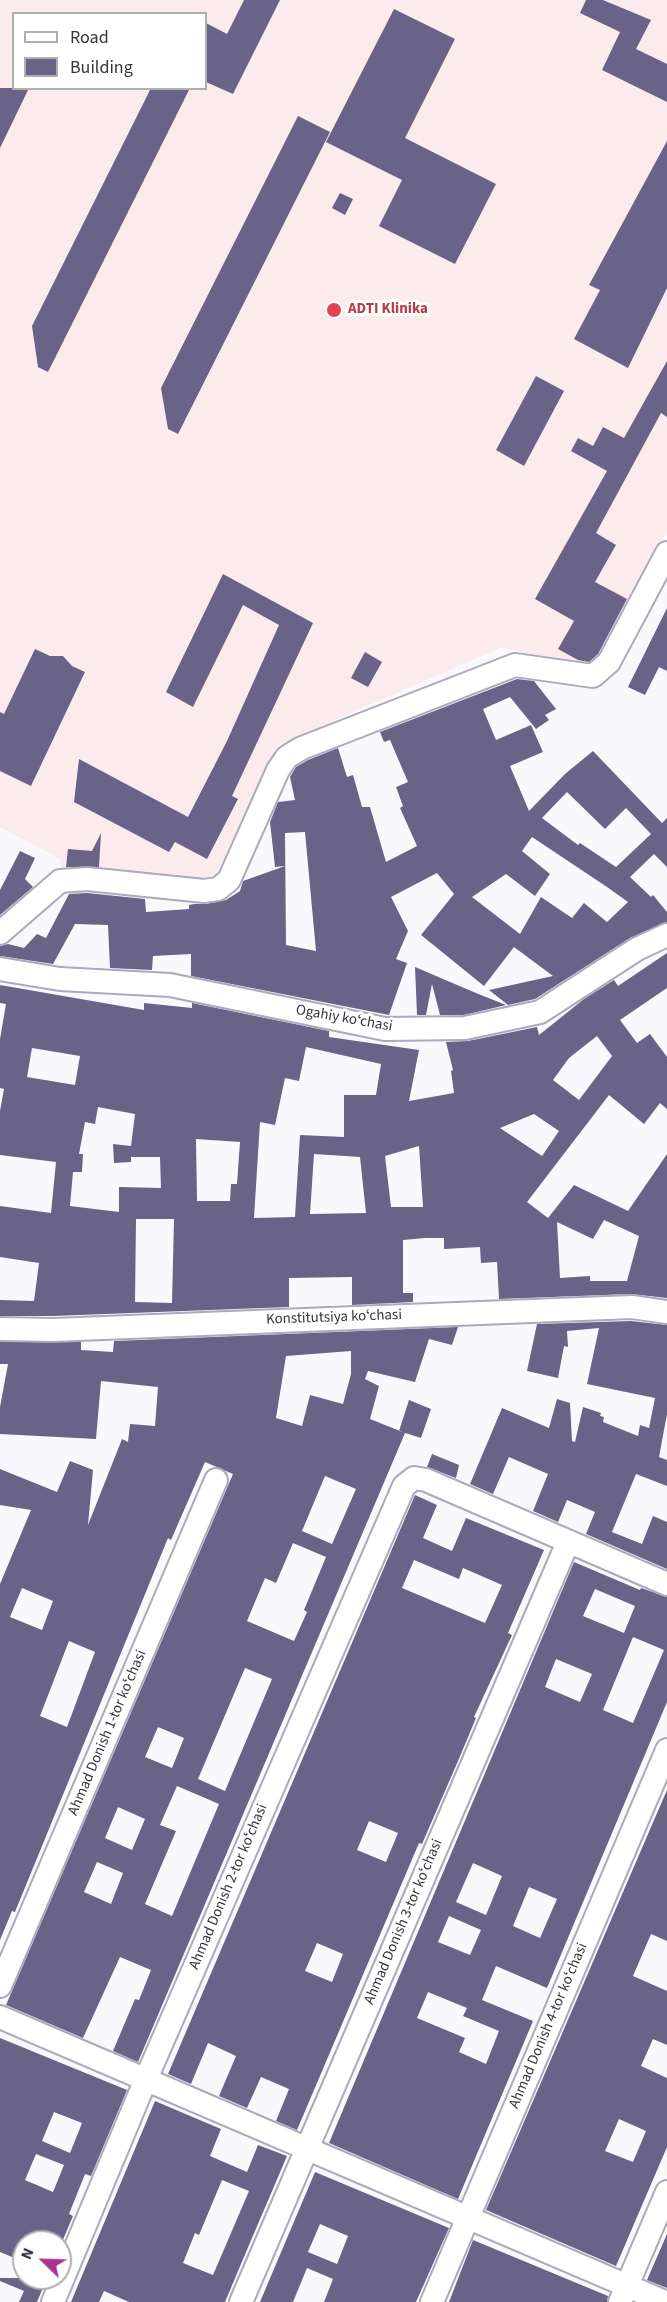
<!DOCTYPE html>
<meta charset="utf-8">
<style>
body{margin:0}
#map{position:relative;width:667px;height:2302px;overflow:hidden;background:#f9f9fd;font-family:"Source Sans 3",sans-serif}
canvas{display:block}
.legend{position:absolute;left:12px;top:12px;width:195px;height:78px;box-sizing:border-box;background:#fff;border:2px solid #afaeb1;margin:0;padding:8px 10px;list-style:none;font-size:18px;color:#36353c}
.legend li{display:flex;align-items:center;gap:12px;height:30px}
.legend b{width:30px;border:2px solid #afaeb1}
.north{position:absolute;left:12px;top:2230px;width:60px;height:60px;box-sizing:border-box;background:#fff;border:2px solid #afaeb1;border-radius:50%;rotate:293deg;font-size:16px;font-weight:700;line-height:24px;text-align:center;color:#36353c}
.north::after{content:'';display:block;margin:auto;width:21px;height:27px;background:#aa368f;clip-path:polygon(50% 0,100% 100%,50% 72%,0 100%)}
</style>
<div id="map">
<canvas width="667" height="2302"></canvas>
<ul class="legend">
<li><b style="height:8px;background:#fff"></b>Road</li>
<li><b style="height:16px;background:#696387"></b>Building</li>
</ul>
<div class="north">N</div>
</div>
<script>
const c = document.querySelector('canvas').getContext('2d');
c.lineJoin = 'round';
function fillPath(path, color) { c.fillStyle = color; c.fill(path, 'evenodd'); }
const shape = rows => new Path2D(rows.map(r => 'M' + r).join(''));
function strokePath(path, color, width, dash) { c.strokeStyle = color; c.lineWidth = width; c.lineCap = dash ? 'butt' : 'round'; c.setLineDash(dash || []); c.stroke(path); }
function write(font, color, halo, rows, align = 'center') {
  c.font = font + ' "Source Sans 3",sans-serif'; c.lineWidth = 6; c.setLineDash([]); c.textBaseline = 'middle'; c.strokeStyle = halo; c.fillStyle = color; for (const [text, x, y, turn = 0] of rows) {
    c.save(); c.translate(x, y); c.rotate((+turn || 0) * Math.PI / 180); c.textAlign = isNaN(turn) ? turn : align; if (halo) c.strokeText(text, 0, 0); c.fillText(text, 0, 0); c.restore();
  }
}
fillPath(shape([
 [0,0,667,0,667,531,598,667,577,669,502,647,278,745,214,884,62,874,60,859,0,827],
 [14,14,206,14,206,88,14,88]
]), '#fbebed');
fillPath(shape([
 [244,0,280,0,233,94,206,82,206,23,227,34],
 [586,0,603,0,651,20,636,49,667,64,667,102,602,70,620,32,580,13],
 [394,9,455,39,405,138,496,184,455,264,379,226,402,180,326,142],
 [0,88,29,88,0,148],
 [151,88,190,88,48,372,38,367,32,326],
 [298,116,330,132,178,434,168,429,161,388],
 [667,141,667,288,628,368,574,339,600,290,589,285],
 [340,193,353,199,345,215,332,208],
 [667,361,667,417,661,413,596,533,616,545,595,582,627,599,598,654,589,662,578,660,558,649,574,621,535,599,607,471,571,451,578,438,593,446,603,427,624,438],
 [536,376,564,391,524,466,496,450],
 [223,574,313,623,232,796,238,799,207,859,175,842,169,852,74,802,79,759,188,817,227,741,279,625,243,605,193,707,166,692],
 [667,608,667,671,659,667,645,695,628,687],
 [35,649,50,656,63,656,72,666,85,672,31,786,0,771,0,712,4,714],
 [365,652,382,662,368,687,351,678],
 [517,679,534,681,556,709,545,715,549,720,536,729,510,697,483,709,496,740,531,725,543,752,510,766,529,811,565,774,593,751,662,823,667,818,667,867,654,854,630,877,651,897,653,895,667,912,667,922,630,938,535,999,508,1005,489,990,553,976,514,947,484,986,421,935,454,894,437,873,391,897,408,931,396,959,407,963,389,1015,191,976,191,954,153,956,152,970,110,968,108,925,75,924,53,964,0,956,0,946,8,944,24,948,37,934,46,938,69,894,87,893,145,899,146,912,189,909,189,905,194,904,206,904,226,900,240,891,243,881,285,866,275,867,270,822,278,802,295,800,290,777,296,767,308,760,338,748,347,777,353,775,362,807,370,807,386,862,417,846,400,808,403,806,396,787,408,782,390,740,384,742,380,732],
 [567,792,605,829,626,808,651,834,616,867,580,843,578,845,542,818],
 [305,832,316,951,286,945,285,833],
 [532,837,607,887,628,902,607,922,584,903,572,918,541,897,520,934,472,897,506,874,535,896,550,874,522,851],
 [101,833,99,867,66,867,68,849,92,851],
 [20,851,35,858,25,879,33,887,0,915,0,890],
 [667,953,667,988,620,1020,637,1043,650,1034,667,1057,667,1109,660,1103,644,1124,609,1095,527,1202,548,1218,574,1185,628,1211,667,1154,667,1298,631,1294,499,1299,497,1262,481,1263,480,1247,444,1249,444,1238,425,1238,403,1240,403,1293,413,1293,413,1302,352,1305,352,1277,289,1278,289,1307,53,1316,0,1316,0,1300,34,1301,39,1263,0,1257,0,1206,51,1213,56,1162,0,1155,0,1111,4,1089,0,1088,0,1039,6,1004,0,1003,0,985,144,1010,144,1003,192,1008,192,1003,329,1031,329,1037,419,1050,409,1101,454,1093,451,1071,453,1070,446,1042,468,1041,537,1027,539,1035,584,999,614,980,618,986],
 [597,1036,612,1056,579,1100,553,1080,569,1058],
 [306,1047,381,1064,376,1095,344,1095,344,1137,300,1135,295,1217,254,1218,260,1122,275,1125,285,1078,299,1081],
 [32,1048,80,1056,75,1085,27,1077],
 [98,1107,135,1114,131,1146,113,1144,114,1163,131,1162,131,1157,160,1157,161,1188,119,1187,119,1212,70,1206,73,1172,82,1172,83,1154,79,1154,85,1122,95,1124],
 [534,1114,559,1131,542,1156,500,1128],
 [196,1139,240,1142,237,1184,231,1184,230,1201,197,1201],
 [419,1146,423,1207,391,1207,385,1156],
 [314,1154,360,1157,366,1213,310,1214],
 [136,1219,174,1219,172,1303,135,1302],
 [604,1220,639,1236,627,1281,590,1281,590,1276,560,1278,557,1222,593,1239],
 [415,967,476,993,506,1005,464,1015,440,1015,432,984,426,1015,417,1015],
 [631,1321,667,1325,667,1414,659,1457,667,1460,667,1486,636,1474,612,1532,642,1544,653,1516,667,1522,667,1569,586,1534,595,1512,567,1500,558,1522,533,1511,548,1474,509,1457,493,1494,470,1484,502,1408,549,1428,557,1399,570,1403,572,1441,575,1442,583,1407,601,1413,600,1416,604,1417,603,1422,638,1436,640,1425,649,1428,655,1398,587,1384,599,1328,567,1331,568,1347,564,1346,558,1378,527,1371,537,1324],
 [458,1327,452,1345,429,1339,415,1382,368,1371,365,1379,379,1386,370,1419,405,1433,138,2062,113,2051,135,1999,139,2000,151,1970,120,1957,83,2038,6,2005,233,1474,205,1462,171,1540,168,1538,15,1912,12,1911,0,1940,0,1584,31,1510,0,1505,0,1469,57,1492,70,1461,93,1470,88,1525,122,1439,128,1442,130,1424,155,1426,158,1387,101,1381,96,1439,0,1434,0,1407,8,1364,0,1364,0,1342,81,1342,81,1350,113,1352,114,1341],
 [351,1351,351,1374,343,1404,310,1395,302,1426,276,1418,286,1356],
 [325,1476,356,1489,332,1544,302,1531],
 [293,1543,326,1557,304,1610,307,1612,294,1641,247,1621,265,1578,276,1583],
 [22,1588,53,1601,42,1630,10,1617],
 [69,1641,95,1652,67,1727,40,1716],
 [245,1668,272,1679,225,1791,198,1779],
 [158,1727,184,1738,172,1768,145,1757],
 [177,1786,219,1804,172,1916,145,1904,176,1831,160,1825],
 [118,1807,145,1819,132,1850,105,1838],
 [97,1862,123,1873,111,1904,84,1892],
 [409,1400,431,1409,421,1438,399,1431],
 [432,1454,459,1465,456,1478,427,1467],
 [415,1495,437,1505,423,1538,452,1551,466,1518,544,1550,508,1633,512,1635,474,1717,476,1718,458,1761,422,1844,419,1843,297,2130,276,2121,289,2089,261,2077,247,2108,219,2096,236,2056,208,2043,191,2084,168,2074],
 [414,1560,459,1579,463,1568,502,1585,485,1623,402,1588],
 [369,1821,398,1833,386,1862,357,1850],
 [317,1943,343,1954,332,1982,305,1971],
 [574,1562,640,1590,641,1588,667,1597,667,1702,547,1988,496,1966,482,2000,533,2021,458,2199,329,2143],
 [595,1589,635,1606,624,1633,583,1616],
 [633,1637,664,1650,633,1723,603,1710],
 [556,1659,592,1674,580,1702,545,1687],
 [473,1863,502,1876,486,1915,456,1902],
 [529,1887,557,1899,540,1938,513,1926],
 [449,1916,481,1930,470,1955,438,1942],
 [428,1992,467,2008,463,2016,499,2031,486,2064,459,2052,465,2038,417,2018],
 [667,1790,667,1941,651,1934,633,1976,667,1991,667,2045,653,2039,641,2066,667,2078,667,2147,616,2266,486,2210],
 [619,2119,646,2131,633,2162,605,2151],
 [0,2038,127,2090,91,2176,85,2174,69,2214,73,2216,62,2242,24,2242,24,2262,0,2252],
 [54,2112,82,2123,70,2153,42,2141],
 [36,2154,64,2165,53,2192,25,2180],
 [155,2101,221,2129,210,2156,247,2172,258,2145,287,2156,249,2245,225,2302,129,2302,104,2291,99,2302,71,2302],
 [222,2180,249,2191,213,2275,183,2263,195,2233,199,2235],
 [315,2172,449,2228,416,2302,324,2302,333,2279,307,2268,293,2302,260,2302],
 [320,2224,348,2236,337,2264,308,2252],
 [667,2234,667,2288,647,2280],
 [473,2240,608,2296,607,2302,449,2302],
 [0,2278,47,2278,37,2302,19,2302,24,2291,0,2281]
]), '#696387');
const minor = shape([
 [0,933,60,881,87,879,204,891,218,889,229,880,278,770,287,757,302,748,515,665,593,676,609,662,667,553],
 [0,969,60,979,170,985,385,1029,465,1028,540,1012,637,949,667,935],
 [0,1329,53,1330,632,1307,667,1312],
 [0,1986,216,1480],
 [0,2017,665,2302],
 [53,2302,146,2079,404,1486,414,1478,426,1480,667,1584],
 [241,2302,568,1542],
 [432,2302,667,1750],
 [620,2302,667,2192]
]);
strokePath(minor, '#aba9bb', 26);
strokePath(minor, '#fff', 22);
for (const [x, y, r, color] of [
 [334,310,8,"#e0444e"]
]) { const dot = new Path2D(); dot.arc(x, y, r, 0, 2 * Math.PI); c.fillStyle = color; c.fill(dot); strokePath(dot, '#fff', 2); }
write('bold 15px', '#be3a42', '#fff', [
 ["ADTI Klinika",348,310]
], 'left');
write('15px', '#36353c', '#fff', [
 ["Ogahiy koʻchasi",344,1019,10],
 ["Konstitutsiya koʻchasi",334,1318,-2],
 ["Ahmad Donish 1-tor koʻchasi",108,1733,-67],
 ["Ahmad Donish 2-tor koʻchasi",229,1887,-67],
 ["Ahmad Donish 3-tor koʻchasi",404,1922,-67],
 ["Ahmad Donish 4-tor koʻchasi",549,2026,-67]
]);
</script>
